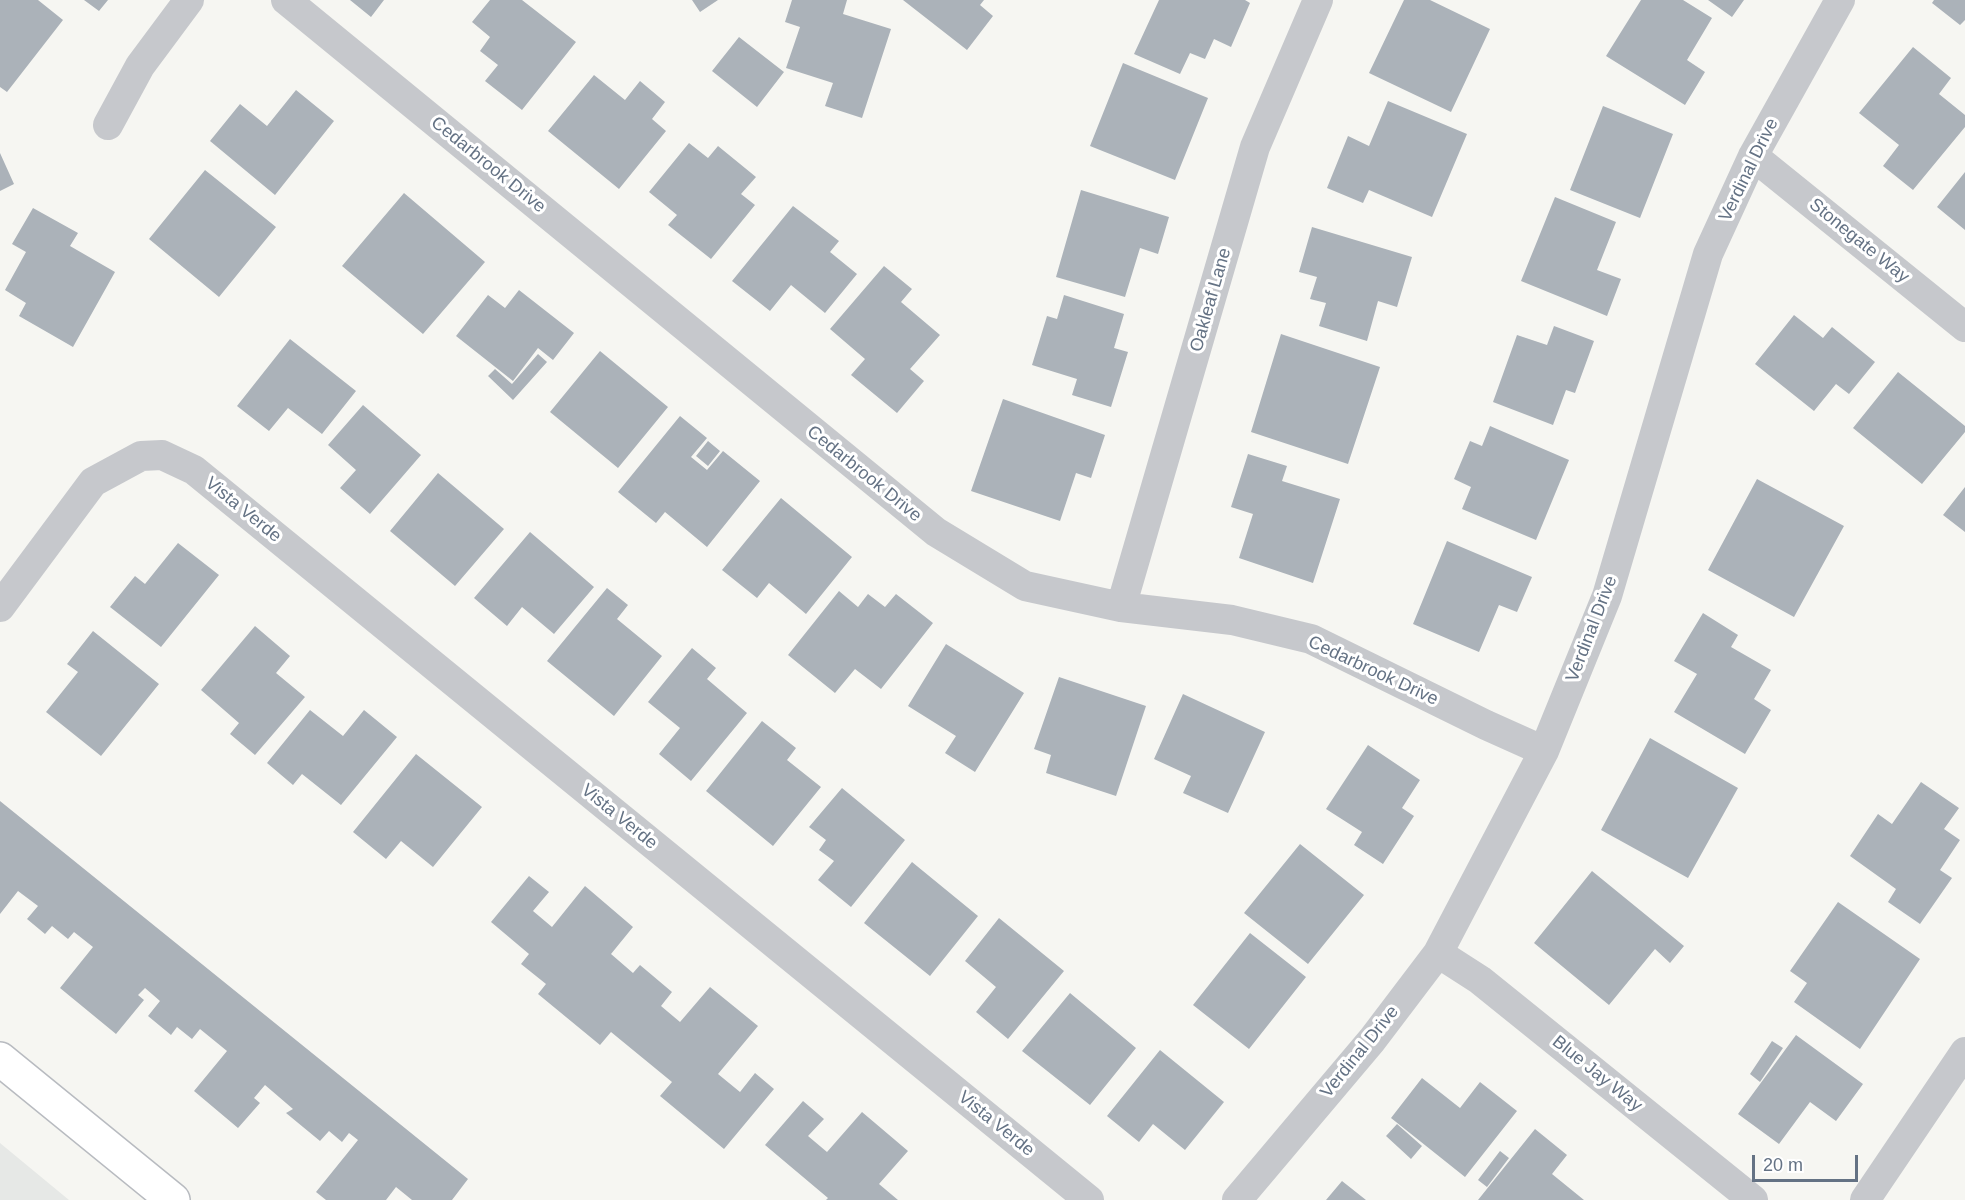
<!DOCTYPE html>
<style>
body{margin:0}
#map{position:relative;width:1965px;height:1200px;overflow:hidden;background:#f6f6f2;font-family:Arial,sans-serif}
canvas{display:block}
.scale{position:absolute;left:1752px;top:1155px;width:106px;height:27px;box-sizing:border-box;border:3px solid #647284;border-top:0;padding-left:8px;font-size:18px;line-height:21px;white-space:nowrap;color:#647284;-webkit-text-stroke:4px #fff;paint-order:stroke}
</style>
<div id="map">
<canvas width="1965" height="1200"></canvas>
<div class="scale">20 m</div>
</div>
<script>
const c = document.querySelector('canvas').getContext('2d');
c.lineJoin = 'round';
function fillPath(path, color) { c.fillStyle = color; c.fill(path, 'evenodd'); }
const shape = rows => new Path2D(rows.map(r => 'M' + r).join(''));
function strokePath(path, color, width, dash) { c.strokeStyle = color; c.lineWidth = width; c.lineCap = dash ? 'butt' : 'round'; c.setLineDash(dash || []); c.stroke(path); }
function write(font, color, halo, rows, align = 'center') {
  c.font = font + ' Arial,sans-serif'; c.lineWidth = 6; c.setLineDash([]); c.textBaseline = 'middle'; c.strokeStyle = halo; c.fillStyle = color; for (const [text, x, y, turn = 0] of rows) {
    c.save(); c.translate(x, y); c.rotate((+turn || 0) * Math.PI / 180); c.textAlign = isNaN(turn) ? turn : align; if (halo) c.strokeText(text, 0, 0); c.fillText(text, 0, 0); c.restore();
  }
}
fillPath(shape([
 [0,1143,69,1200,0,1200]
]), '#e6e8e6');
fillPath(shape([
 [0,0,38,0,63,20,7,92,0,87],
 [84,0,108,0,99,11],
 [350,0,384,0,371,17],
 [490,0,522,0,576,42,522,110,485,81,498,65,480,51,490,37,472,22],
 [692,0,718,0,700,12],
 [792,0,847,0,843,14,891,29,862,118,825,106,833,83,786,68,800,27,785,22],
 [903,0,984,0,980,5,993,16,967,50],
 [1159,0,1245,0,1250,3,1231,47,1214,39,1205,59,1190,53,1180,74,1134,54],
 [1404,0,1430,0,1490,29,1451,112,1369,73],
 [1641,0,1683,0,1712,18,1687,60,1705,72,1685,105,1606,56],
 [1708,0,1744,0,1732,17],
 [1934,0,1965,0,1965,20,1960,25,1932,3],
 [739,37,784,72,757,107,712,71],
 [1913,47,1951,78,1939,94,1965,115,1965,127,1913,190,1883,166,1899,145,1859,113],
 [1123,63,1208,98,1175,180,1090,146],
 [594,75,625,100,640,81,665,102,652,119,666,131,619,189,548,131],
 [296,90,334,121,275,195,210,141,240,104,267,126],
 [1388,101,1467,134,1432,217,1369,190,1363,203,1327,188,1348,136,1369,146],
 [1603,106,1673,134,1640,218,1570,190],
 [689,143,708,158,718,146,756,177,741,194,755,205,711,259,668,225,677,215,649,192],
 [0,153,14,184,0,191],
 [205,170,276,227,219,297,149,239],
 [1965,172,1965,230,1937,207],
 [1081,190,1169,217,1158,254,1140,248,1125,297,1056,277],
 [404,193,485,262,423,334,342,266],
 [1555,197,1616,222,1597,270,1621,279,1607,316,1521,281],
 [793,206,839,241,830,252,857,274,825,313,791,285,770,311,732,281],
 [33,208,78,233,70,246,115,272,73,347,19,316,26,303,5,290,26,252,12,244],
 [1312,227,1412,257,1397,307,1378,301,1367,341,1319,326,1326,303,1310,299,1317,277,1299,272],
 [884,266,912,289,901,302,940,335,910,369,924,381,897,413,851,375,865,359,830,329],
 [519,290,574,333,553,360,538,348,513,381,456,336,488,295,505,308],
 [1064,295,1124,314,1114,348,1128,352,1111,407,1072,395,1077,379,1032,365,1047,316,1057,319],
 [1794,315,1823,338,1832,327,1875,362,1849,394,1836,384,1814,411,1755,364],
 [1554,326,1594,341,1575,393,1566,390,1553,425,1493,402,1517,335,1547,345],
 [1281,334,1380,367,1348,464,1251,432],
 [290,339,356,391,322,434,288,408,269,431,237,406],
 [600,351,668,407,618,468,550,412],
 [538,354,547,362,513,400,488,376,495,369,512,384],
 [1898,372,1965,426,1965,432,1922,484,1853,428],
 [1003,399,1105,435,1091,478,1076,473,1060,521,971,491],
 [363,405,421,455,370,514,340,488,356,470,328,445],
 [680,416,707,438,691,457,707,470,723,451,760,481,707,547,665,512,656,523,618,492],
 [1490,426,1569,460,1536,540,1462,509,1471,487,1454,479,1470,441,1482,446],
 [708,441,720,451,708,466,696,456],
 [1248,454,1287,466,1282,481,1340,499,1313,583,1239,558,1253,514,1231,507],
 [438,473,504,529,455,586,390,531],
 [1757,479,1844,526,1794,617,1708,570],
 [1965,487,1965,532,1943,515],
 [781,498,852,557,806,614,769,583,757,598,722,570],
 [530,532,594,587,554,634,522,607,507,626,474,598],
 [1447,541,1532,577,1517,612,1499,605,1479,652,1413,624],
 [178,543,219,575,161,647,110,607,135,576,145,584],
 [607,588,628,605,617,619,662,656,614,716,547,661],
 [839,591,858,607,868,594,885,607,896,594,933,623,881,689,855,669,835,693,788,655],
 [1703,613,1738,635,1731,647,1771,670,1754,699,1771,710,1745,754,1674,712,1697,674,1674,661],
 [255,626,290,656,276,673,305,697,255,755,230,734,239,723,201,690],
 [93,631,159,684,101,756,46,712,78,672,67,664],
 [946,644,1024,693,975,772,945,753,956,736,908,706],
 [692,648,716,668,707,679,747,713,691,781,659,754,680,728,648,702],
 [1059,677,1146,706,1116,796,1046,773,1051,755,1034,749],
 [1183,694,1265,732,1228,813,1183,793,1191,776,1154,759],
 [310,710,343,736,364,710,397,737,341,805,302,774,293,785,267,763],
 [762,721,796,748,787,760,821,787,773,846,706,791],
 [1650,738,1738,788,1688,878,1601,830],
 [1368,745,1420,780,1402,808,1414,816,1383,864,1354,845,1362,832,1326,809],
 [416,754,482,807,433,867,401,841,386,859,353,832],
 [1921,782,1959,808,1944,829,1960,840,1940,870,1952,878,1920,924,1888,902,1896,889,1850,856,1878,814,1892,824],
 [842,788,905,840,851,907,818,880,834,861,819,850,826,840,809,827],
 [0,801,468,1179,452,1200,412,1200,396,1187,386,1200,326,1200,316,1192,358,1140,349,1133,342,1142,329,1131,320,1141,286,1113,293,1109,265,1085,254,1098,260,1103,238,1128,194,1091,227,1051,200,1029,192,1039,177,1027,171,1035,148,1016,160,1001,145,988,138,995,144,1000,116,1034,60,988,93,947,74,932,68,939,52,926,45,934,27,919,38,906,18,891,0,914],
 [1300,844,1364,895,1308,964,1244,913],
 [912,862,978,916,930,976,864,923],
 [1592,871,1684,946,1670,963,1655,949,1609,1005,1534,943],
 [529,876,549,892,533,911,552,927,585,886,633,927,611,954,633,973,640,965,672,992,661,1006,680,1022,710,987,758,1026,718,1074,740,1092,755,1073,774,1089,724,1149,660,1096,672,1082,611,1032,600,1045,538,994,546,984,521,964,529,954,491,922],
 [1838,902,1920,959,1860,1049,1794,1002,1807,983,1790,971],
 [999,918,1064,971,1008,1039,976,1012,996,987,965,961],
 [1250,933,1306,977,1249,1049,1193,1005],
 [1070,993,1136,1048,1090,1105,1022,1051],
 [1796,1035,1863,1084,1836,1121,1810,1102,1779,1144,1738,1114],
 [1772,1041,1783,1048,1760,1082,1750,1074],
 [1160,1050,1224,1102,1185,1150,1153,1124,1139,1142,1107,1116],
 [1422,1078,1460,1108,1480,1082,1517,1111,1465,1177,1391,1118],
 [803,1101,824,1119,808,1136,827,1152,862,1112,908,1151,879,1184,898,1200,826,1200,828,1198,765,1145],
 [1397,1124,1422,1146,1411,1159,1386,1136],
 [1535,1129,1567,1155,1552,1174,1584,1200,1478,1200],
 [1500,1151,1509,1158,1487,1187,1478,1180],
 [1342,1181,1366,1200,1326,1200]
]), '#abb2b9');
const secondary = shape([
 [0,1059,173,1200]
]);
strokePath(secondary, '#b8bbc0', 36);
strokePath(shape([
 [286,0,936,532,1025,586,1121,607,1232,620,1311,639,1486,725,1544,751],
 [108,125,140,66,189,0],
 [1753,156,1965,327],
 [0,607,93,482,141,456,162,455,194,470,1089,1200],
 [1121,607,1255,147,1318,0],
 [1438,953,1480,980,1753,1200],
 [1237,1200,1372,1040,1438,953,1544,751,1607,596,1708,254,1753,156,1840,0],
 [1865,1200,1965,1052]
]), '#c6c8cc', 30);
strokePath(secondary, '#fff', 33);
write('18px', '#647284', '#fff', [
 ["Cedarbrook Drive",488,165,39],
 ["Verdinal Drive",1749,170,-64],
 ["Stonegate Way",1859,241,39],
 ["Oakleaf Lane",1211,300,-74],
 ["Cedarbrook Drive",864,474,39],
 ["Vista Verde",243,510,39],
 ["Verdinal Drive",1592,629,-69],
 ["Cedarbrook Drive",1373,671,25],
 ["Vista Verde",619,817,39],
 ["Verdinal Drive",1360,1052,-51],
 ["Blue Jay Way",1597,1074,39],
 ["Vista Verde",996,1124,39]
]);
</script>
